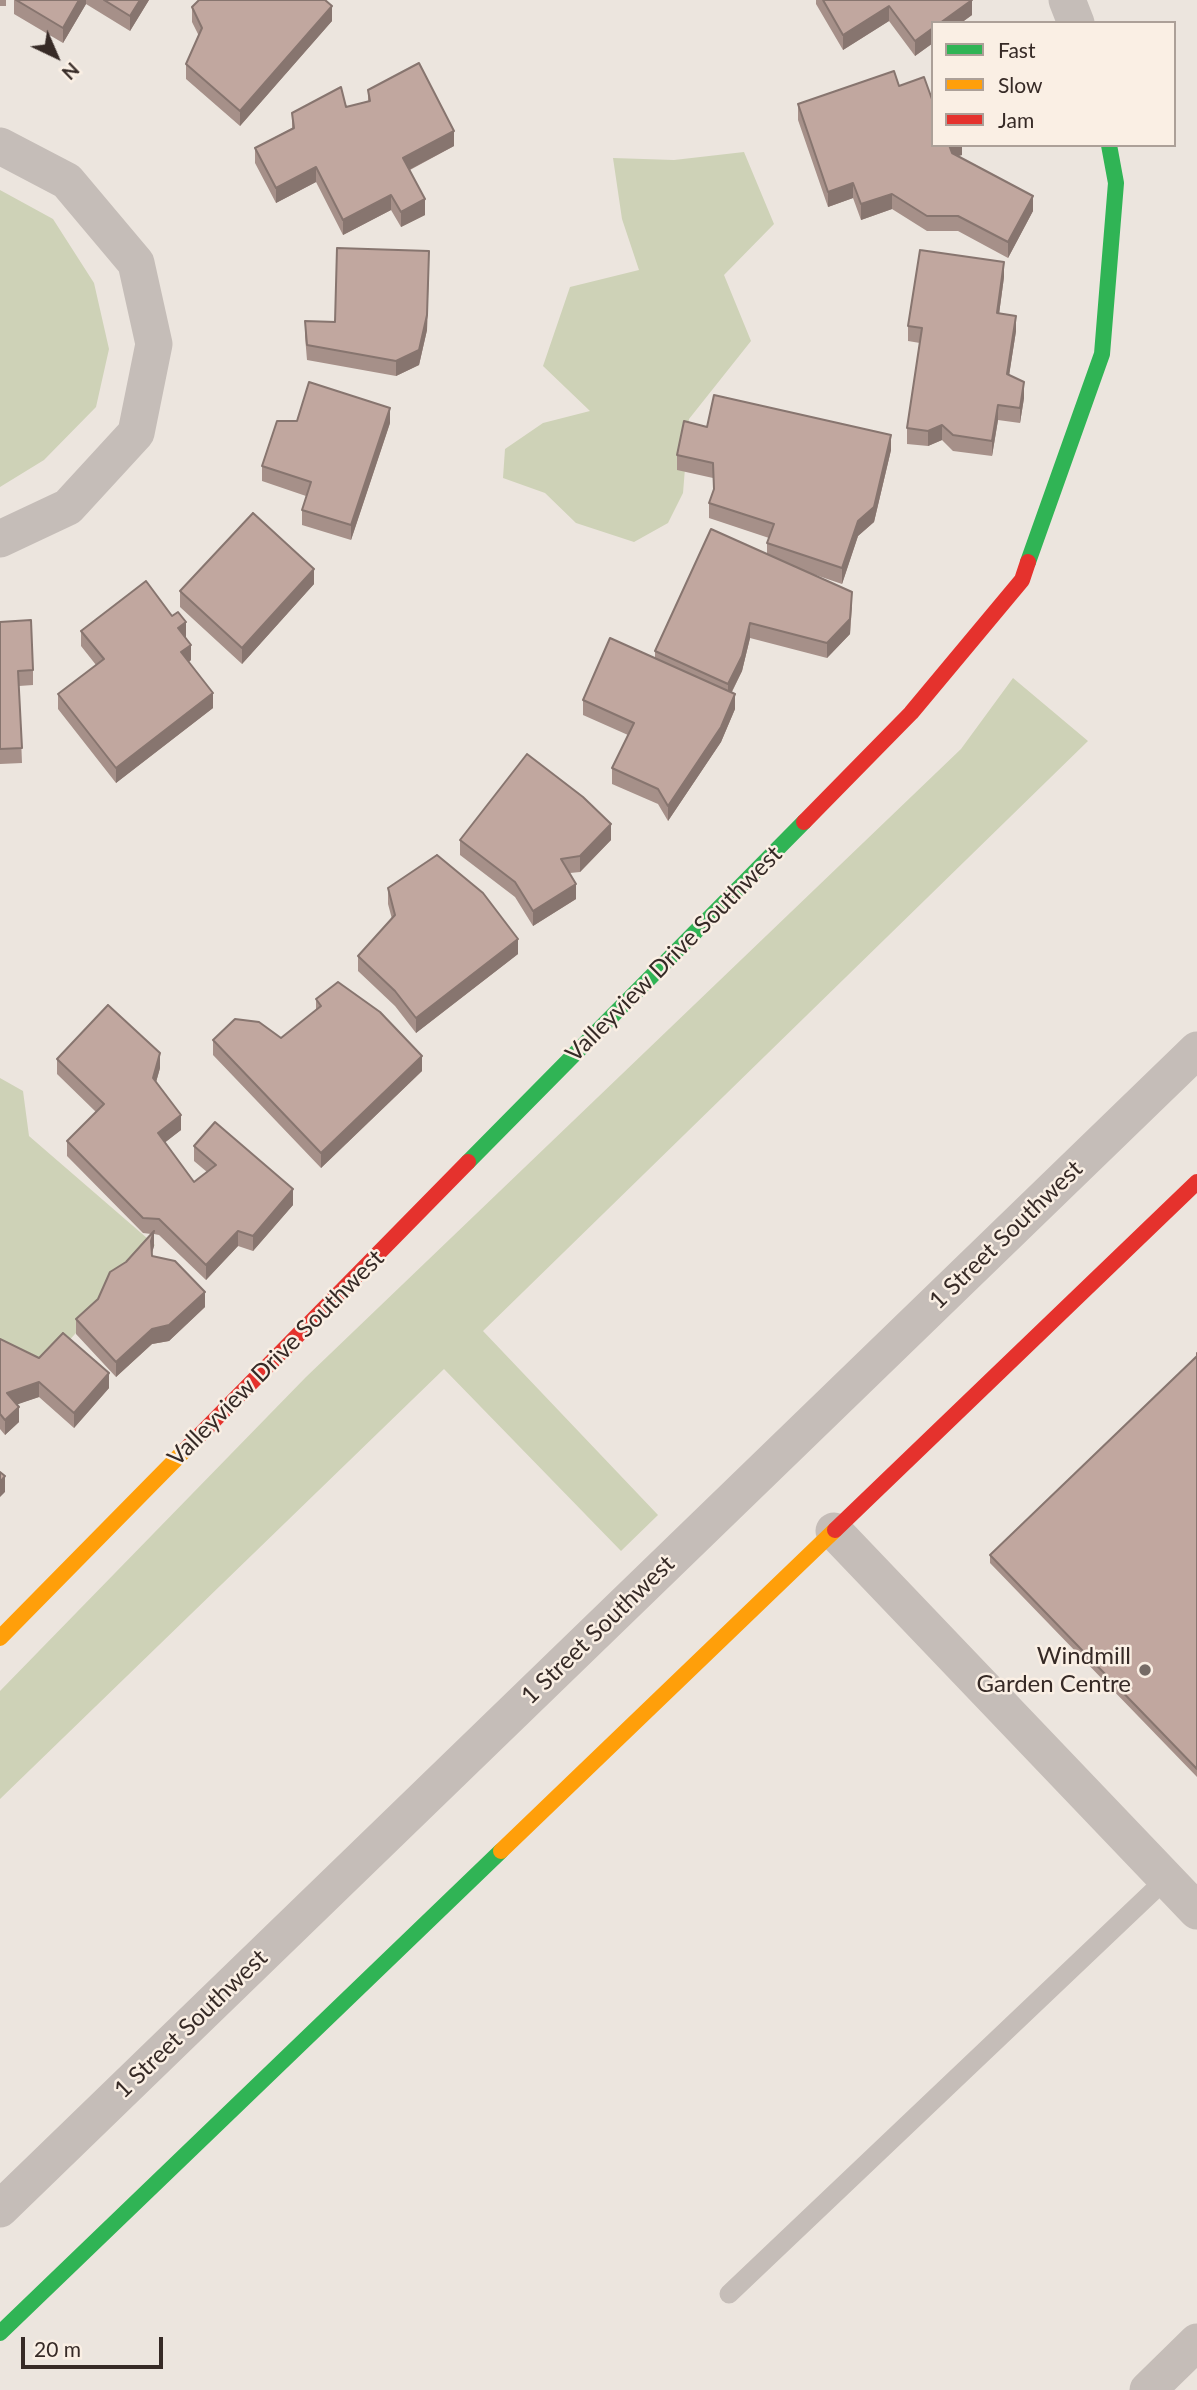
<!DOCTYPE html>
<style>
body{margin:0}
#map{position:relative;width:1197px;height:2390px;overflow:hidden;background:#ece5de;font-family:Lato,sans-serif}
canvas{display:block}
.legend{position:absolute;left:931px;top:21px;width:245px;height:126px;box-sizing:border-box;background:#faefe4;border:2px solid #aca098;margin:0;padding:9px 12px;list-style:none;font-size:21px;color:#362a26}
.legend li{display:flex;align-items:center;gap:14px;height:35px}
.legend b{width:35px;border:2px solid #aca098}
.north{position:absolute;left:21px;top:21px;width:70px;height:70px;-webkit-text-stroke:5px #faefe4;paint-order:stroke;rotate:136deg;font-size:19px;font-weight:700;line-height:28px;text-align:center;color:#362a26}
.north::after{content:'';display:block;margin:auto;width:24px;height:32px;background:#362a26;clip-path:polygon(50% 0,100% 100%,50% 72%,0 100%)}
.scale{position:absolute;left:21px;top:2337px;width:142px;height:32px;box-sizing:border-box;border:4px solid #362a26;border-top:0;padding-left:9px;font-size:21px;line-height:24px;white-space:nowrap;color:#362a26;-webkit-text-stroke:5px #faefe4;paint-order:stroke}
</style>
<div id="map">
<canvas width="1197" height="2390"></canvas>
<ul class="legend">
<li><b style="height:9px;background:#30b455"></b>Fast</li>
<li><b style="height:9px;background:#ff9f0a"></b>Slow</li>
<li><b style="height:9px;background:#e5322d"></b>Jam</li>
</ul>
<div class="north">N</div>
<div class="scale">20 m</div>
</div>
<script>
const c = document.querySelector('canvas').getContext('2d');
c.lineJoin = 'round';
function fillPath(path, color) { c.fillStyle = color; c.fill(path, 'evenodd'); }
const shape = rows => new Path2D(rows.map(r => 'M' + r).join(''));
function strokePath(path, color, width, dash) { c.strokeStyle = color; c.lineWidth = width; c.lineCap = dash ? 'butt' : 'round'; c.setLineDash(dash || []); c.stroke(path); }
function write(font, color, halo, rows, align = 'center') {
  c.font = font + ' Lato,sans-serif'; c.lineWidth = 5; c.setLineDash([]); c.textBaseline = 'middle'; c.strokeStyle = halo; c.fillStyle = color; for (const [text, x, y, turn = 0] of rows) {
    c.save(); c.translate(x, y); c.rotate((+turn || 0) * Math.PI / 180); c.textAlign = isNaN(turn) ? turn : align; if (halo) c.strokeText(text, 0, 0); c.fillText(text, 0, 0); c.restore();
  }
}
fillPath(shape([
 [744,152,774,224,724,275,751,341,689,419,683,493,668,523,634,542,576,523,545,493,503,478,505,449,543,423,590,411,543,366,570,287,639,270,622,219,613,158,674,160],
 [0,190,53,219,94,283,109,349,96,407,44,460,0,487],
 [1013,678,1088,741,483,1331,658,1515,621,1551,444,1369,0,1799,0,1691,306,1377,961,749],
 [0,1078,23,1091,29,1136,155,1245,39,1374,0,1354]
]), '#ced2b7');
strokePath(shape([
 [729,2294,1166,1879]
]), '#c5bdb8', 19);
strokePath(shape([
 [1067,0,1076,23],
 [0,146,67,181,136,263,154,344,136,433,68,507,0,539],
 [834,1531,1197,1911],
 [0,2209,1197,1050],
 [1148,2390,1197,2342]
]), '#c5bdb8', 37);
strokePath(shape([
 [1028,562,1102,354,1116,183,1109,145],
 [468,1162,804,822],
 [0,2333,501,1851]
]), '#30b455', 16);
strokePath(shape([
 [0,1638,186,1449],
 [501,1851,835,1530]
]), '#ff9f0a', 16);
strokePath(shape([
 [804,822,911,713,1022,580,1028,562],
 [186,1449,468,1162],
 [835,1530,1197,1182]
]), '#e5322d', 16);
fillPath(shape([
 [0,0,6,0,6,6,0,6],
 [14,0,149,0,130,31,86,4,63,43,14,14],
 [816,0,972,0,972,15,961,23,933,23,933,43,915,56,889,21,843,50,816,4],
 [192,7,332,21,240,126,186,79,186,64,199,36,192,22],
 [899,86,933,145,962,155,958,156,1033,211,1008,258,958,231,927,231,892,209,861,220,853,198,828,207,798,120,798,104],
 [368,90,454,146,410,170,425,215,401,227,391,210,343,235,316,182,276,203,255,163,255,148,292,128,292,113,346,107,368,101],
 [429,266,427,330,419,365,396,376,307,360,305,336,305,321,335,322],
 [1004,277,999,314,1016,331,1009,375,1024,398,1020,423,998,420,992,456,953,451,942,440,928,446,907,444,907,428,920,343,908,341,908,326],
 [390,423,351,540,302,525,302,510,306,496,262,481,262,466],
 [707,427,891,450,874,522,858,536,842,584,804,571,852,607,850,634,827,658,750,638,742,671,732,692,735,709,721,742,668,821,658,804,612,784,612,768,628,735,583,715,583,700,655,659,655,651,767,554,767,543,769,538,709,518,709,503,714,491,713,478,677,470,677,455],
 [314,584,242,664,180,607,180,591],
 [172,616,186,638,191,660,189,662,213,708,116,783,58,709,58,694,96,665,81,646,81,631],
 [0,622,33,670,33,685,19,686,22,763,0,764],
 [460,840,611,840,580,872,570,873,576,899,533,926,515,897,460,855],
 [388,888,518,954,416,1033,395,1006,358,971,358,956,392,919,388,904],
 [316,999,422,1071,321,1168,213,1055,213,1040,281,1038,316,1010],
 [57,1059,160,1068,156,1082,181,1130,165,1142,194,1182,207,1172,194,1161,194,1146,293,1205,253,1251,238,1246,206,1280,159,1235,154,1234,154,1246,152,1253,152,1256,205,1307,169,1341,152,1344,116,1377,76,1334,76,1319,98,1299,126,1262,151,1234,143,1233,67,1156,67,1141,96,1112,57,1074],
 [0,1339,39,1358,109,1388,74,1428,39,1397,17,1404,19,1422,5,1435,0,1429],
 [1197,1353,1197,1777,990,1563,990,1555,1197,1356]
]), '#a69089');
fillPath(shape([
 [79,0,86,0,86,4,63,43,63,28],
 [140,0,149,0,130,31,130,16],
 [972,0,972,15,961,23,940,23],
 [332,6,332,21,240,126,240,111],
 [889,6,889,21,843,50,843,35],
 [933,28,933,43,915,56,915,41],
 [454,131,454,146,403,173,403,158],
 [948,145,962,145,962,155,948,159],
 [316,167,316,182,276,203,276,188],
 [853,183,853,198,828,207,828,192],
 [892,194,892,209,861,220,861,204],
 [391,195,391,210,343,235,343,220],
 [1033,196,1033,211,1008,258,1008,242],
 [425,199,425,215,401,227,401,212],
 [429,251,427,330,419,365,396,376,396,361],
 [1004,262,1004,277,997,329,997,313],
 [1016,316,1016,331,1007,389,1007,374],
 [1024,382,1024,398,1020,423,1020,408],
 [998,405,998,420,992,456,992,441],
 [390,408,390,423,351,540,351,525],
 [942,425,942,440,928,446,928,431],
 [891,435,891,450,874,522,858,536,842,584,842,568,858,521],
 [314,569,314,584,242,664,242,648],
 [852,592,850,634,827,658,827,643],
 [186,622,186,638,178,628],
 [750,623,750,638,742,671,728,699,728,684],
 [191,645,191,660,181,667,181,652],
 [213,693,213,708,116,783,116,768],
 [735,694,735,709,721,742,668,821,668,806],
 [611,824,611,840,580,872,580,856],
 [576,884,576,899,533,926,533,911],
 [518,939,518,954,416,1033,416,1018],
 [160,1053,160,1068,153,1093,153,1078],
 [422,1056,422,1071,321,1168,321,1153],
 [181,1115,181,1130,158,1148,158,1133],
 [293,1189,293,1205,253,1251,253,1236],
 [154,1231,154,1246,151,1256,151,1241],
 [238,1231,238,1246,206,1280,206,1265],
 [205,1292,205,1307,169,1341,152,1344,116,1377,116,1362,152,1329],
 [109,1373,109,1388,74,1428,74,1413],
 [39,1382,39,1397,7,1408,7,1393],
 [19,1407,19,1422,5,1435,5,1420],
 [5,1476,5,1492,0,1497,0,1482]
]), '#87756f');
const building = shape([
 [16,0,79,0,63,28,16,0],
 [104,0,140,0,130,16,104,0],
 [199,0,325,0,332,6,240,111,186,64,202,28,192,7,199,0],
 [823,0,972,0,940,23,933,23,933,28,915,41,889,6,843,35,823,0],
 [419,63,454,131,403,158,425,199,401,212,391,195,343,220,316,167,276,188,255,148,294,128,292,113,341,87,346,107,370,101,368,90,419,63],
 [894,71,899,86,924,77,933,102,933,145,949,145,952,153,1033,196,1008,242,958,216,927,216,892,194,861,204,853,183,828,192,798,104,894,71],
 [337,248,429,251,427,315,419,350,396,361,307,345,305,321,335,322,337,248],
 [920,250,1004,262,997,313,1016,316,1007,374,1024,382,1020,408,998,405,992,441,953,435,942,425,928,431,907,428,922,328,908,326,920,250],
 [309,382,390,408,351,525,302,510,311,482,262,466,277,421,297,421,309,382],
 [714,395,891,435,874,507,858,521,842,568,767,543,774,524,709,503,714,489,713,463,677,455,684,421,707,427,714,395],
 [253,513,314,569,242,648,180,591,253,513],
 [711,529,852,592,850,619,827,643,750,623,742,656,728,684,655,651,711,529],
 [146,581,172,616,178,612,186,622,178,628,191,645,181,652,213,693,116,768,58,694,104,659,81,631,146,581],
 [31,620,33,670,18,671,22,748,0,749,0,622,31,620],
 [610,638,735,694,721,727,668,806,658,789,612,768,634,723,583,700,610,638],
 [527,754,583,797,611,824,580,856,561,859,576,884,533,911,515,882,460,840,527,754],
 [437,855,483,893,518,939,416,1018,395,991,358,956,395,915,388,888,437,855],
 [338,982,380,1012,422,1056,321,1153,213,1040,235,1019,259,1022,281,1038,321,1006,316,999,338,982],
 [108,1005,160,1053,153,1078,181,1115,158,1133,194,1182,216,1165,194,1146,215,1122,293,1189,253,1236,238,1231,206,1265,159,1219,143,1218,67,1141,104,1104,57,1059,108,1005],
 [154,1231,151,1241,152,1256,175,1261,205,1292,169,1325,152,1329,116,1362,76,1319,98,1299,110,1272,126,1262,154,1231],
 [63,1333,109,1373,74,1413,39,1382,7,1393,19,1407,5,1420,0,1414,0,1339,39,1358,63,1333],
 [1197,1353,1197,1769,990,1555,1197,1356,1197,1353],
 [0,1472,5,1476,0,1482,0,1472]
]);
fillPath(building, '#c1a79f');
strokePath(building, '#87756f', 2);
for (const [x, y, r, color] of [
 [1145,1670,7,"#766b66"]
]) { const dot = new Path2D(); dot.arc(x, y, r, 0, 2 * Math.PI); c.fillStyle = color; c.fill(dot); strokePath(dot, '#faefe4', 2.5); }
write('24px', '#362a26', '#faefe4', [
 ["Valleyview Drive Southwest",674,954,-45],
 ["1 Street Southwest",1006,1235,-44],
 ["Valleyview Drive Southwest",276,1358,-45],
 ["1 Street Southwest",598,1630,-44],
 ["1 Street Southwest",191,2024,-44]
]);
write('24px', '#362a26', '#faefe4', [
 ["Windmill",1131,1656],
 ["Garden Centre",1131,1684]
], 'right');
</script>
